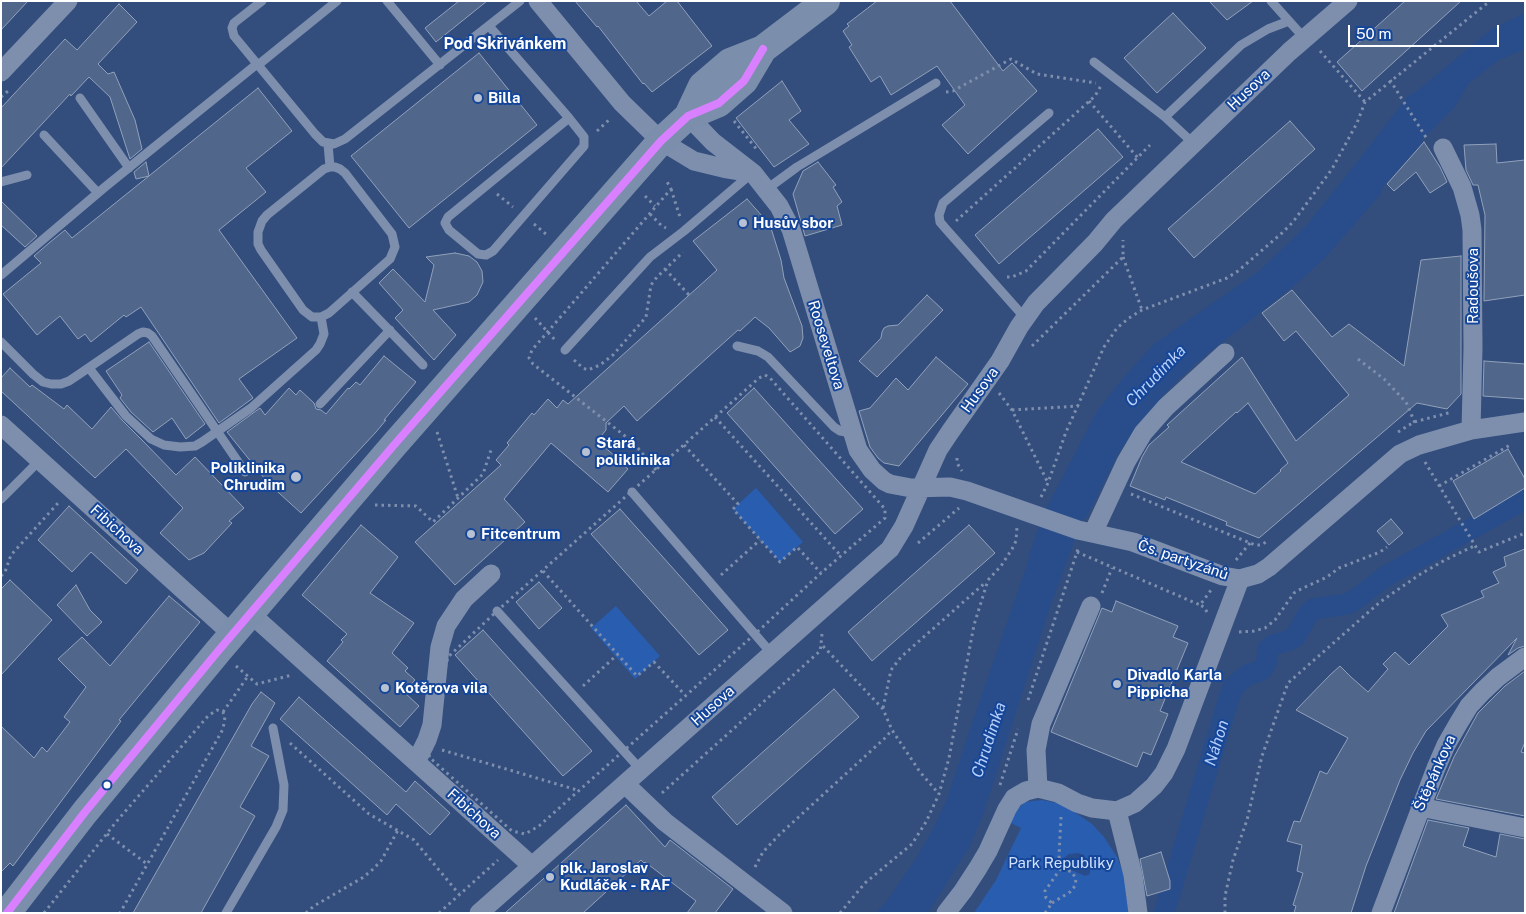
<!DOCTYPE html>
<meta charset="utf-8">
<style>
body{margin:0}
#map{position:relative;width:1526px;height:914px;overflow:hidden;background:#334e7c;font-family:"Public Sans",sans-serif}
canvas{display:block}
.frame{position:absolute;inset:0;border:2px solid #fff;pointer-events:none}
.scale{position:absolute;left:1348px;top:25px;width:151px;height:22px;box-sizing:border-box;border:2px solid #fff;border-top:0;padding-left:6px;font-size:15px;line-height:18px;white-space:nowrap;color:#fff;-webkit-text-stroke:4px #15469a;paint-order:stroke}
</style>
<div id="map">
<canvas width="1526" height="914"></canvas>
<div class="frame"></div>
<div class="scale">50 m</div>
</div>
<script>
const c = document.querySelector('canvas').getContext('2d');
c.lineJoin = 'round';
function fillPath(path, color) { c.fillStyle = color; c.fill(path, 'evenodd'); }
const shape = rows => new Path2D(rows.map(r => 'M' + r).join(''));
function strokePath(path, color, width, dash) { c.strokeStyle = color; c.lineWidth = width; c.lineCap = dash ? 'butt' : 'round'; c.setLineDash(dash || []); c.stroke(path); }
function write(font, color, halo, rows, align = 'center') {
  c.font = font + ' "Public Sans",sans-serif'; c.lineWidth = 4; c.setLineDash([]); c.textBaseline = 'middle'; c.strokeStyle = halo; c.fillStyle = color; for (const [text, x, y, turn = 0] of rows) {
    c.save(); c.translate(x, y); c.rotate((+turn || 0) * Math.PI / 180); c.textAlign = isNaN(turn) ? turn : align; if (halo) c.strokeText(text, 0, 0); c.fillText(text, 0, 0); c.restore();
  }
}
fillPath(shape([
 [756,488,803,542,780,562,733,509],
 [616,606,660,656,635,679,591,628],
 [1042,800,1057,803,1070,809,1092,824,1104,837,1117,857,1126,880,1129,913,974,913,996,880,1021,828,1009,822,1012,814,1025,802]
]), '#295db0');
fillPath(shape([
 [1525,13,1525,49,1499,60,1469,83,1454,108,1422,140,1423,142,1383,187,1380,195,1324,259,1295,285,1195,364,1171,387,1141,421,1120,451,1086,518,1082,520,1049,610,983,815,969,848,931,908,927,913,876,913,887,901,917,857,934,827,947,799,972,723,1028,562,1029,555,1038,529,1047,507,1097,411,1124,377,1154,344,1259,271,1306,226,1365,152,1407,97,1418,90,1493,28],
 [1078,853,1084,855,1088,862,1090,867,1090,874,1085,876,1069,869,1060,861,1069,854]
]), '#294d8b');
strokePath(shape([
 [1164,913,1229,698,1234,686,1247,675,1262,670,1266,663,1268,649,1273,645,1290,640,1295,637,1308,614,1313,609,1347,604,1356,599,1386,576,1525,499]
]), '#294d8b', 21);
const building = shape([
 [1,1,28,1,1,30,1,1],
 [459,1,487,1,436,42,425,28,459,1],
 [575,1,636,1,649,16,667,1,677,1,712,46,652,92,644,83,643,84,598,26,597,27,575,1],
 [877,1,950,1,1003,71,1012,63,1037,91,968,154,942,125,965,105,937,66,891,95,880,76,871,82,849,47,852,45,843,31,849,26,847,24,877,1],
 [1209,1,1253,1,1227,20,1209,1],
 [1405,1,1461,1,1362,91,1337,62,1405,1],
 [119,4,137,22,98,64,108,74,114,72,135,120,142,149,130,159,110,97,89,77,71,96,70,94,1,168,1,108,65,39,77,50,119,4],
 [1173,13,1206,48,1157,93,1124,58,1173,13],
 [479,53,537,125,409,228,351,156,479,53],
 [782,81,801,111,789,120,809,144,774,167,736,118,782,81],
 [258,88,292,131,246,168,266,192,219,230,297,338,239,379,253,398,219,423,141,307,126,317,124,315,91,342,85,334,78,339,60,316,37,335,3,294,41,263,34,256,49,243,65,230,72,238,258,88],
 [1290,121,1315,149,1194,258,1168,229,1290,121],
 [1098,129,1123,157,999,264,975,235,1098,129],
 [1424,142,1440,167,1447,182,1430,193,1416,172,1394,191,1387,184,1424,142],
 [1496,144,1497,163,1525,160,1525,295,1484,301,1485,215,1478,185,1473,185,1466,170,1464,145,1496,144],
 [146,162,149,176,136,179,134,172,146,162],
 [818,162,836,185,833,187,842,202,837,206,842,225,805,236,793,194,803,171,818,162],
 [747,199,770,225,781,260,784,278,802,326,803,338,800,346,790,352,769,328,755,317,740,331,738,330,637,421,624,406,606,423,606,430,597,441,621,461,620,462,628,469,608,492,551,443,504,499,525,522,455,585,415,542,501,465,496,460,509,445,507,443,532,413,534,415,548,399,557,408,563,400,568,404,717,270,693,241,747,199],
 [1,201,37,236,25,247,1,225,1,201],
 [455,253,469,256,477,262,482,271,483,282,477,295,469,302,433,310,456,335,434,360,395,318,403,310,379,283,393,269,425,302,434,265,426,257,455,253],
 [1461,256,1461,394,1447,409,1417,403,1259,538,1226,525,1227,522,1166,497,1165,500,1130,486,1142,457,1149,445,1169,427,1167,425,1242,357,1296,441,1349,395,1296,331,1284,341,1262,313,1292,290,1332,337,1349,324,1404,366,1421,260,1461,256],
 [1248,403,1288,463,1280,470,1281,471,1255,494,1181,462,1236,412,1237,413,1248,403],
 [927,295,943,310,877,377,859,361,881,338,882,332,884,328,888,326,898,325,927,295],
 [149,342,205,424,186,439,172,418,153,432,131,412,120,398,122,395,106,371,149,342],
 [384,356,416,382,384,420,386,420,376,432,301,513,269,484,227,432,260,408,265,415,289,388,296,395,300,390,314,403,316,409,321,410,326,414,348,388,349,389,356,382,360,385,384,356],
 [936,357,968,384,899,466,884,463,878,458,870,447,859,411,870,408,896,378,908,390,936,357],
 [1484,361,1525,364,1525,399,1483,396,1484,361],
 [10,368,30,387,32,385,64,409,67,405,92,429,111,407,122,420,142,440,176,475,195,457,244,508,229,521,232,523,204,553,189,560,160,533,183,508,126,449,95,478,1,391,1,378,10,368],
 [754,388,863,509,835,534,727,413,754,388],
 [1508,449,1525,479,1525,488,1474,519,1453,481,1508,449],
 [69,506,138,570,126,584,91,552,72,572,38,540,69,506],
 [620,509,728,630,699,655,591,534,620,509],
 [1391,519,1403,533,1389,545,1377,531,1391,519],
 [361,525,398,557,370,593,414,623,392,653,408,668,405,671,415,680,404,692,419,706,400,727,327,661,343,642,341,640,347,634,302,595,361,525],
 [969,525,995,553,872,661,848,632,969,525],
 [1525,549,1525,646,1518,648,1508,655,1517,638,1426,731,1413,753,1400,780,1366,866,1351,913,1294,913,1296,906,1293,905,1303,873,1297,871,1302,845,1287,841,1294,821,1300,822,1320,771,1327,774,1348,738,1296,710,1330,675,1340,666,1351,677,1368,692,1388,669,1383,664,1395,652,1409,665,1448,626,1441,615,1484,597,1481,591,1499,583,1493,572,1506,566,1504,557,1525,549],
 [10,580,52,620,1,675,1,589,10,580],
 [539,582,562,608,539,629,516,602,539,582],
 [76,585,90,610,102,622,87,636,57,605,76,585],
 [169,596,200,622,119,720,121,721,13,866,10,863,1,872,1,726,34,758,42,747,47,752,70,722,64,717,86,687,58,659,82,637,110,666,169,596],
 [1116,601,1178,626,1173,637,1188,643,1160,711,1168,714,1151,755,1143,752,1137,767,1051,732,1102,608,1112,612,1116,601],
 [483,630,592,751,563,776,455,655,483,630],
 [1525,671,1525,742,1521,752,1525,753,1525,816,1436,799,1454,757,1478,713,1505,686,1525,671],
 [834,689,859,717,737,825,712,797,834,689],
 [261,692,275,703,251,746,269,756,240,807,255,816,201,913,133,913,252,704,261,692],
 [299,697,406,792,415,781,450,813,430,835,396,804,387,815,280,719,299,697],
 [626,805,665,847,670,840,733,889,715,913,687,913,696,901,645,862,644,863,641,860,583,913,505,913,626,805],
 [1428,820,1469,828,1463,846,1496,857,1500,834,1525,839,1525,913,1394,913,1428,820],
 [1161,852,1170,881,1170,889,1147,896,1140,859,1161,852]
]);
fillPath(building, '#50668a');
strokePath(building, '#92a1bb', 1);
strokePath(shape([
 [1320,51,1365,102],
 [1390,80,1427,139],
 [946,92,953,91,1011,59,1037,74,1096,83],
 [1,97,8,91],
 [1089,101,1138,158],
 [734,121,758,151],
 [597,131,610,119],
 [671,189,680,217],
 [497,194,513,207],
 [645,196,655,206],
 [650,214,662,226,666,228],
 [956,221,1095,96,1102,84],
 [534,224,547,235],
 [1123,257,1142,310],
 [665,269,689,295],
 [1007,277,1012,277,1026,271,1150,145],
 [535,318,556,341],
 [1032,346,1123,257,1123,240],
 [1358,359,1384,379,1406,402,1415,423],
 [574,360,583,368,588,370,600,365,613,355,646,317,651,285,657,277,683,252],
 [765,375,770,378,885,509,885,518,821,573,755,634,539,826,525,834,512,831,429,757,438,722,444,674,448,657,497,611,759,378,765,375],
 [999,393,1012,410,1048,483],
 [1012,410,1079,406],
 [715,417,841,556],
 [437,432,458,498],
 [1398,432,1414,422,1452,412],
 [684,445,738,504,733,509,780,562,797,547,821,573],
 [957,458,957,463,962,471],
 [1425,462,1479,552,1525,533],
 [656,470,637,447,625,436,542,371,533,364,529,358,532,350,671,189,666,180],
 [1439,486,1510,445],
 [1131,494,1255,545,1261,545,1266,542],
 [1041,497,1048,483,1066,432,1104,347,1117,328,1129,318,1142,310,1227,278,1238,271,1282,233,1293,222,1332,169,1357,123,1365,102,1490,1],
 [375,505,416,506,433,522,483,474,492,447],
 [918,543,959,508],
 [1077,552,1200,605],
 [1236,560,1250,543],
 [543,571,637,676,654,662,685,695],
 [721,575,760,540],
 [1,576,5,572,11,555,59,502],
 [1102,593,1112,568],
 [1207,612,1204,607,1200,605,1211,590],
 [1239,632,1254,631,1265,628,1275,620,1294,593,1301,589,1327,577,1339,568,1380,552,1387,547],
 [822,634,821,644,883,709,892,730,920,772,939,794],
 [236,666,257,684,292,675],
 [583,686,618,654],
 [1028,700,1078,549],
 [883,708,891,670,901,657,986,582],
 [223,712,248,676],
 [290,743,369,814,414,840,459,894],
 [442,750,577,790],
 [1000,785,1018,729],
 [662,793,820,651,821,645],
 [107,834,147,864],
 [755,867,763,852,779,835,885,738,892,730],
 [1052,903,1070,892,1075,886,1076,879,1072,872,1061,868],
 [44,913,116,822,208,716,217,710,223,712,225,717,223,729,120,913],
 [306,913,314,906,362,878,371,871,381,861,398,830],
 [439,913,498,860],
 [840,913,865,883,912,844,926,822,939,794,949,758,974,625,988,580,1001,566,1012,549,1016,541,1017,527],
 [1045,913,1052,903,1046,898,1045,891,1061,868,1059,856,1061,817],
 [1225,913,1225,896,1233,860,1247,820,1262,756,1288,683,1380,602,1419,575,1445,560,1474,546]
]), '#7e8fae', 3, [2.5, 4]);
strokePath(shape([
 [262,1,234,23,232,28,234,36,315,134,323,142,334,144,345,139,520,1],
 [387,1,440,65],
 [1289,21,1305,39],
 [489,26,569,118,448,217,445,223,449,230,478,254,486,255,493,251,584,146,584,137,569,118],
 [1094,62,1165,117,1193,143],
 [258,65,337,1],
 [80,98,129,168],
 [1165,117,1241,45,1268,29,1289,21,1271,1],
 [44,135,98,193],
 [328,144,330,167],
 [330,167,335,167,340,169,345,173,392,234,395,247,390,259,329,313,321,317,312,317,303,310,261,250,258,244,258,232,262,221,267,215,324,169,330,167],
 [1,182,27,175],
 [767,189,797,167,936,83],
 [1,275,105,187,257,64],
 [352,292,423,365],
 [1025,318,946,229,940,222,939,215,943,203,1049,113],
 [1,342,33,374,43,382,51,384,61,384,69,381,78,375,138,334,143,332,148,333,152,336,245,472],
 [737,346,758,351,768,357,834,427,840,431,852,433],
 [565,350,650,257,684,231,752,173],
 [89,368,126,416,151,439,164,445,180,447,195,446,202,442,251,408,316,350,320,344,324,334,321,317],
 [320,404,390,330],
 [632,492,772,654],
 [1,499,40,460],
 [497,611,641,770],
 [226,913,276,827,283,810,284,785,273,728]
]), '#7e8fae', 9);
strokePath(shape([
 [538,1,622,103,661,141,694,161,727,169,751,173],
 [1,72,68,1],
 [688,116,713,142,753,173,779,206,791,229,858,450,872,470,884,481,890,484,911,488,950,487,967,491,1078,530,1133,542,1223,576,1240,579,1258,574,1269,567,1400,454,1419,445,1471,430,1525,422],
 [1443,148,1462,187,1470,215,1472,230,1473,348,1471,430],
 [1,425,233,635],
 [1093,533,1126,462,1143,433,1166,407,1225,353],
 [251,614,532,866],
 [416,762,427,740,432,725,440,647,446,626,464,599,491,574],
 [625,784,665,822,783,913],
 [1038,788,1058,793,1077,803,1092,808,1117,811],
 [1420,807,1525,828],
 [1117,811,1135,803,1154,786,1164,773,1176,749,1240,579],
 [1117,811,1133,875,1138,913],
 [479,913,890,549,904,526,938,450,950,432,1000,361,1019,327,1036,303,1095,243,1114,220,1289,52,1348,1],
 [946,913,963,891,978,868,988,851,1007,809,1014,798,1026,791,1038,788,1036,750,1041,724,1091,606],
 [1381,913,1436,768,1446,745,1458,724,1469,706,1482,692,1498,677,1525,657]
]), '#7e8fae', 19);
strokePath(shape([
 [688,116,702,86,730,62,763,49,826,1],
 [7,913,85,812,219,650,394,445,661,141,688,116,719,103,744,81,763,49]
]), '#7b8eac', 28);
strokePath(shape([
 [7,913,85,812,219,650,394,445,661,141,688,116,719,103,744,81,763,49]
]), '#d880ff', 8);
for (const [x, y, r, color] of [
 [478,98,5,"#b8c1d1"],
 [743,223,5,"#b8c1d1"],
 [586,452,5,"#b8c1d1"],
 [296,477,6,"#b8c1d1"],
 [471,534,5,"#b8c1d1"],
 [1117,684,5,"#b8c1d1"],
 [385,688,5,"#b8c1d1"],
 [107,785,4.5,"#fff"],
 [550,877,5,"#b8c1d1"]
]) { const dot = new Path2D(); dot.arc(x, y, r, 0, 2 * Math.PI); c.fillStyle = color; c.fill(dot); strokePath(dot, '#15469a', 2); }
write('15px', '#fff', '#15469a', [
 ["Husova",1249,90,-44],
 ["Radoušova",1473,286,-90],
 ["Rooseveltova",826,345,73],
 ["Husova",980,390,-54],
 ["Fibichova",117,530,42],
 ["Čs. partyzánů",1183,560,19],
 ["Husova",713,706,-42],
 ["Štěpánkova",1435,773,-66],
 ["Fibichova",474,814,42]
]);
write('bold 15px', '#fff', '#15469a', [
 ["Billa",488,98],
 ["Husův sbor",753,223],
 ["Stará",596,443],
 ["poliklinika",596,460],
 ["Poliklinika",285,468,"right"],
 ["Chrudim",285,485,"right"],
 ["Fitcentrum",481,534],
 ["Divadlo Karla",1127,675],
 ["Pippicha",1127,692],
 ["Kotěrova vila",395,688],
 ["plk. Jaroslav",560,868],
 ["Kudláček - RAF",560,885]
], 'left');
write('15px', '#d1e2fd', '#15469a', [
 ["Park Republiky",1061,863]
]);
write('bold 16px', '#fff', '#15469a', [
 ["Pod Skřivánkem",505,44]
]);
write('italic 16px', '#b6d0f9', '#15469a', [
 ["Chrudimka",1156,376,-46],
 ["Chrudimka",989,740,-72],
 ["Náhon",1217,743,-73]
]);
</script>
